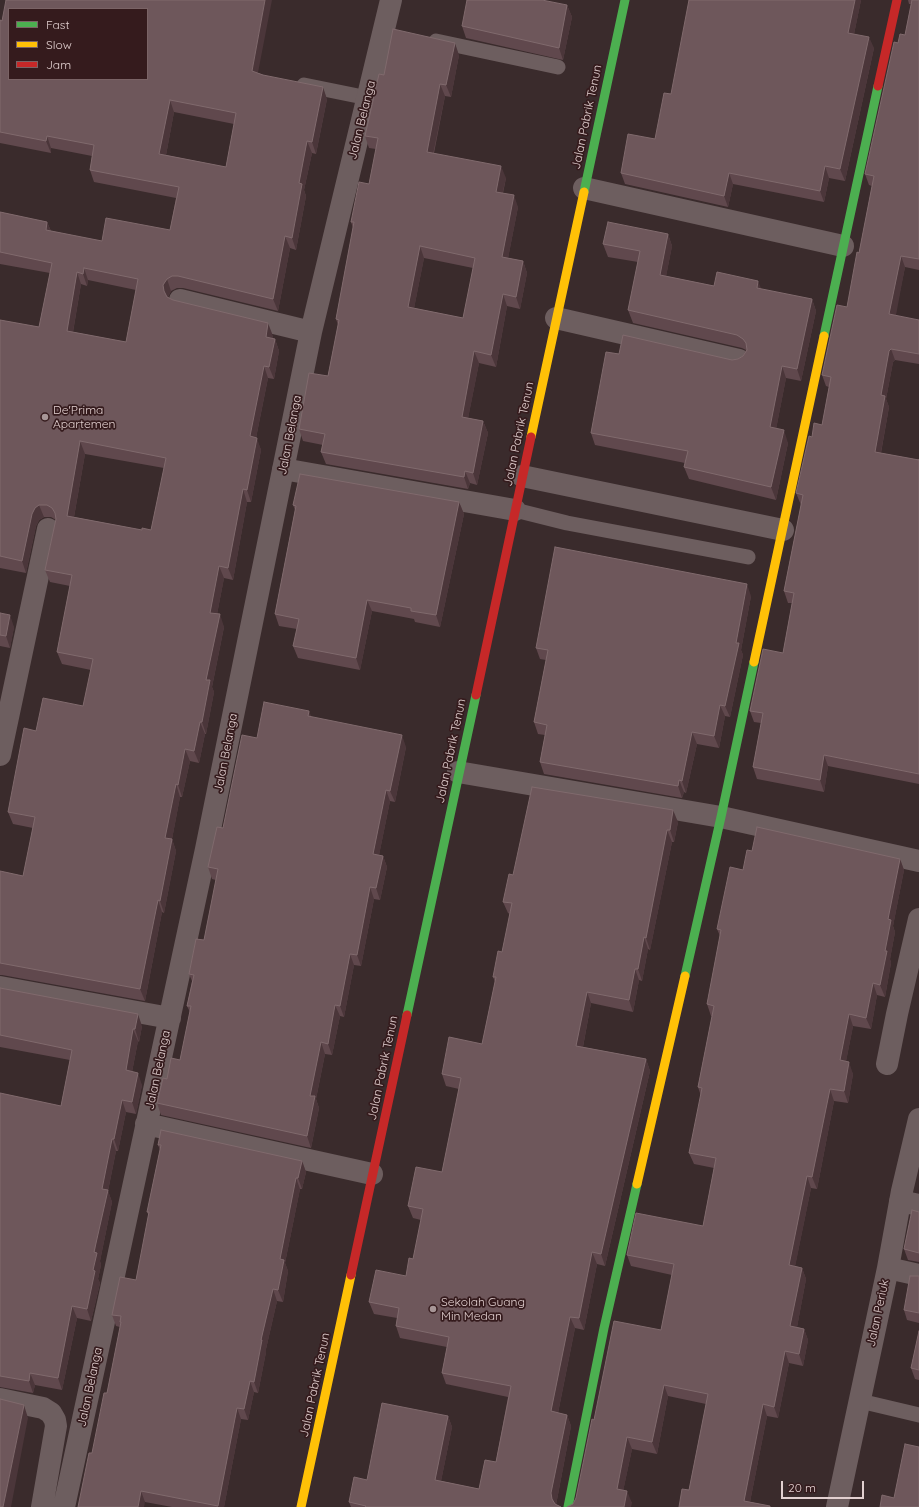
<!DOCTYPE html>
<style>
body{margin:0}
#map{position:relative;width:919px;height:1507px;overflow:hidden;background:#3a2b2c;font-family:Quicksand,sans-serif}
canvas{display:block}
.legend{position:absolute;left:8px;top:8px;width:140px;height:72px;box-sizing:border-box;background:#351b1d;border:1px solid #7a6365;margin:0;padding:5px 7px;list-style:none;font-size:12px;color:#e2d0d0}
.legend li{display:flex;align-items:center;gap:8px;height:20px}
.legend b{width:20px;border:1px solid #7a6365}
.scale{position:absolute;left:781px;top:1481px;width:83px;height:18px;box-sizing:border-box;border:2px solid #e2d0d0;border-top:0;padding-left:5px;font-size:12px;line-height:14px;white-space:nowrap;color:#e2d0d0;-webkit-text-stroke:3px #351b1d;paint-order:stroke}
</style>
<div id="map">
<canvas width="919" height="1507"></canvas>
<ul class="legend">
<li><b style="height:5px;background:#4caf50"></b>Fast</li>
<li><b style="height:5px;background:#ffc107"></b>Slow</li>
<li><b style="height:5px;background:#c62828"></b>Jam</li>
</ul>
<div class="scale">20 m</div>
</div>
<script>
const c = document.querySelector('canvas').getContext('2d');
c.lineJoin = 'round';
const shape = rows => new Path2D(rows.map(r => 'M' + r).join(''));
function strokePath(path, color, width, dash) { c.strokeStyle = color; c.lineWidth = width; c.lineCap = dash ? 'butt' : 'round'; c.setLineDash(dash || []); c.stroke(path); }
function fillPath(path, color) { c.fillStyle = color; c.fill(path, 'evenodd'); }
function write(font, color, halo, rows, align = 'center') {
  c.font = font + ' Quicksand,sans-serif'; c.lineWidth = 3.5; c.setLineDash([]); c.textBaseline = 'middle'; c.strokeStyle = halo; c.fillStyle = color; for (const [text, x, y, turn = 0] of rows) {
    c.save(); c.translate(x, y); c.rotate((+turn || 0) * Math.PI / 180); c.textAlign = isNaN(turn) ? turn : align; if (halo) c.strokeText(text, 0, 0); c.fillText(text, 0, 0); c.restore();
  }
}
strokePath(shape([
 [436,41,558,67],
 [304,85,368,98],
 [515,510,567,523,748,557],
 [860,1401,919,1415]
]), '#6d5e5f', 15);
strokePath(shape([
 [584,188,843,246],
 [180,300,311,332],
 [556,318,739,360],
 [283,469,515,510],
 [522,476,783,530],
 [0,755,48,529],
 [458,772,721,817,919,861],
 [0,987,170,1018],
 [887,1064,897,1014,919,919],
 [146,1124,372,1174],
 [900,1201,919,1205],
 [888,1268,919,1275],
 [0,1399,43,1408,51,1413,55,1420,56,1426,42,1507],
 [64,1507,206,849,311,332,391,0],
 [837,1507,888,1268,902,1191,919,1119]
]), '#6d5e5f', 22);
strokePath(shape([
 [584,192,625,0],
 [824,336,878,86],
 [685,976,721,817,754,662],
 [407,1015,476,695],
 [568,1507,604,1328,637,1184]
]), '#4caf50', 9);
strokePath(shape([
 [531,437,584,192],
 [754,662,824,336],
 [637,1184,685,976],
 [301,1507,351,1275]
]), '#ffc107', 9);
strokePath(shape([
 [878,86,897,0],
 [476,695,531,437],
 [351,1275,407,1015]
]), '#c62828', 9);
fillPath(shape([
 [861,0,854,34,874,48,845,181,829,178,824,202,733,184,728,207,625,184,621,173,655,139,671,94],
 [908,0,919,0,919,270,905,267,895,316,919,320,919,364,895,360,893,362,886,399,889,407,881,453,919,460,919,459,919,784,828,766,824,792,757,779,753,767,761,723,754,722,750,711,783,653,792,603,788,603,784,591,801,505,796,493,812,437,822,425,829,387,826,386,822,375,847,307,859,253,872,186,869,185,865,174,898,43,905,35,911,4,909,4],
 [567,5,572,17,563,60,466,38,462,26],
 [0,20,258,73,327,99,316,154,312,153,304,190,306,196,296,250,290,248,278,311,183,288,177,288,171,291,168,297,173,300,273,336,272,339,275,339,279,351,274,379,268,378,256,438,261,450,251,502,247,502,233,580,224,578,217,614,224,627,212,687,214,692,206,734,205,734,199,763,190,761,182,797,180,797,172,839,176,851,164,913,162,912,145,1001,2,975,0,975,0,871,23,876,33,828,13,824,8,812,36,731,83,706,91,670,62,664,57,652,70,586,50,582,45,570,56,520,51,517,44,517,39,520,36,526,26,573,0,568,0,320,39,327,50,273,0,264,0,212,47,222,51,231,102,241,170,230,176,198,94,182,90,170,92,156,51,148,51,153,0,143],
 [174,112,234,124,226,167,166,155],
 [88,280,136,290,126,342,73,332,81,284,87,286],
 [85,454,164,468,151,530,142,530,74,517],
 [459,55,451,97,445,96,434,153,506,178,503,193,518,207,508,258,523,261,527,273,520,309,507,306,496,367,479,363,468,418,483,421,488,433,477,485,470,483,468,489,326,464,321,452,323,445,303,441,299,429,328,376,338,325,336,319,353,228,351,222,369,184,376,149,369,148,365,136,384,75],
 [424,258,473,268,463,318,414,308],
 [668,234,672,246,666,276,714,286,761,289,812,299,816,311,801,381,786,378,776,429,788,443,776,500,689,479,684,467,685,463,595,445,591,433,619,354,732,360,738,359,743,356,746,350,742,348,633,323,628,310,638,262,608,257,603,244],
 [459,502,464,514,440,627,415,622,414,619,372,611,360,670,298,658,293,646,297,629,279,626,275,614,295,510,293,505],
 [751,596,741,650,743,655,730,717,725,716,719,748,697,744,686,793,684,792,682,798,544,774,540,762,545,735,538,734,534,722,546,660,540,659,536,648],
 [0,613,14,627,10,648,0,646],
 [309,711,311,717,406,747,395,802,390,801,379,855,383,856,387,867,380,900,374,899,361,966,354,965,344,1017,340,1016,332,1055,325,1054,316,1099,319,1108,311,1148,161,1115,157,1103,167,1079,180,1060,190,1012,187,1006,192,981,189,974,204,940,216,880,212,879,208,867,223,828,257,738],
 [678,822,674,842,672,842,650,950,648,949,642,981,639,980,633,1012,591,1003,583,1047,646,1059,650,1071,605,1266,597,1264,584,1330,575,1328,558,1413,567,1415,571,1426,556,1505,561,1507,351,1507,349,1502,367,1480,448,1416,452,1427,441,1481,479,1489,496,1462,508,1397,446,1384,442,1373,447,1347,400,1338,396,1326,397,1318,374,1314,369,1302,406,1276,413,1259,421,1220,413,1218,408,1206,442,1172,459,1089,446,1086,442,1074,482,1044,495,982,493,977,502,952,510,914,508,913,503,902,513,875],
 [752,851,900,859,904,870,893,926,895,932,890,959,891,963,885,997,877,995,871,1029,853,1026,846,1061,853,1074,848,1103,834,1101,817,1189,811,1188,795,1266,802,1268,806,1279,797,1327,804,1329,808,1340,803,1366,789,1363,778,1418,767,1416,750,1502,770,1506,770,1507,679,1507,689,1490,706,1404,668,1396,657,1454,632,1449,623,1491,632,1503,573,1504,576,1498,594,1420,661,1330,672,1275,631,1266,627,1255,703,1226,714,1168,694,1164,689,1153,701,1096,698,1087,712,1016,711,1016,707,1004,720,936,717,929],
 [0,988,142,1026,139,1042,138,1041,132,1072,142,1085,136,1114,126,1112,118,1151,116,1151,108,1191,112,1202,100,1261,101,1265,98,1279,100,1283,91,1321,77,1318,62,1390,35,1385,33,1393,0,1387,0,1093,61,1106,70,1060,0,1047],
 [158,1145,302,1161,306,1172,302,1189,300,1189,285,1263,288,1271,283,1302,277,1301,266,1349,266,1352,258,1393,254,1392,248,1420,241,1419,224,1507,172,1507,145,1502,92,1453,107,1393,120,1327,116,1326,112,1315,136,1280,149,1216,147,1212,160,1150],
 [919,1212,919,1262,908,1260,904,1249],
 [919,1276,919,1323,907,1320,904,1310],
 [919,1331,919,1380,915,1379,911,1368]
]), '#60484d');
fillPath(shape([
 [265,0,272,0,256,83,252,71],
 [855,0,861,0,852,44,848,33],
 [567,5,572,17,563,60,559,48],
 [869,37,874,48,845,181,840,169],
 [455,43,459,55,451,97,446,85],
 [440,84,445,96,431,164,427,152],
 [323,87,327,99,316,154,312,142],
 [170,100,174,112,164,166,159,154],
 [47,136,51,148,51,153,46,141],
 [307,141,312,153,304,190,306,196,296,250,292,238,299,183],
 [501,166,506,178,500,204,496,192],
 [825,166,829,178,824,202,820,191],
 [729,173,733,184,728,207,724,196],
 [514,195,518,207,506,269,502,257],
 [47,222,52,234,46,230],
 [668,234,672,246,664,287,660,275],
 [285,236,290,248,278,311,273,299],
 [420,246,424,258,412,319,408,307],
 [901,256,905,267,894,326,889,314],
 [523,261,527,273,520,309,516,297],
 [84,268,88,280,87,286,83,274],
 [77,272,81,284,71,343,67,331],
 [167,279,171,291,168,297,168,303,164,291,163,285],
 [758,281,763,293,757,288],
 [503,294,507,306,496,367,491,355],
 [812,299,816,311,801,381,797,369],
 [268,323,273,336,270,349,266,337],
 [275,339,279,351,274,379,269,367],
 [891,349,895,360,893,362,886,399,889,407,879,463,875,452,881,395,889,351],
 [474,351,479,363,466,429,462,417],
 [264,366,268,378,254,448,250,436],
 [782,366,786,378,774,440,770,427],
 [483,421,488,433,477,485,473,473],
 [784,430,788,443,776,500,771,487],
 [257,438,261,450,251,502,247,490],
 [80,441,85,454,72,528,67,516],
 [465,471,470,483,468,489,464,477],
 [243,489,247,502,233,580,228,568],
 [459,502,464,514,440,627,436,615],
 [39,505,44,517,39,520,36,526,26,573,22,561,32,514,35,508],
 [219,566,224,578,215,625,210,613],
 [747,584,751,596,741,650,743,655,730,717,725,706,736,643],
 [367,600,372,611,360,670,356,658],
 [220,614,224,627,212,687,214,692,206,734,202,722,206,680],
 [10,615,14,627,10,648,6,636],
 [720,705,725,716,719,748,714,736],
 [309,711,313,722,308,716],
 [200,722,205,734,199,763,194,751],
 [692,732,697,744,686,793,682,781],
 [402,735,406,747,395,802,390,791],
 [185,749,190,761,182,797,178,785],
 [824,755,828,766,824,792,820,780],
 [679,780,684,792,682,798,678,786],
 [176,784,180,797,170,850,165,838],
 [386,790,390,801,377,865,373,854],
 [673,810,678,822,674,842,670,830],
 [667,830,672,842,650,950,646,938],
 [172,839,176,851,164,913,160,901],
 [383,856,387,867,380,900,376,888],
 [900,859,904,870,893,926,895,932,890,959,891,963,885,997,880,985,885,951,888,919],
 [370,887,374,899,361,966,357,955],
 [158,900,162,912,145,1001,140,989],
 [644,937,648,949,642,981,638,969],
 [350,954,354,965,344,1017,340,1006],
 [635,969,639,980,633,1012,629,1000],
 [873,983,877,995,871,1029,866,1018],
 [587,992,591,1003,581,1057,576,1046],
 [335,1005,340,1016,332,1055,328,1044],
 [138,1014,142,1026,139,1042,135,1029],
 [849,1014,853,1026,844,1072,840,1060],
 [133,1029,138,1041,130,1082,126,1070],
 [321,1042,325,1054,316,1099,319,1108,311,1148,307,1136,310,1096],
 [646,1059,650,1071,605,1266,601,1254],
 [849,1062,853,1074,848,1103,844,1091],
 [138,1073,142,1085,136,1114,132,1102],
 [830,1089,834,1101,817,1189,812,1177],
 [122,1100,126,1112,118,1151,114,1139],
 [112,1139,116,1151,108,1191,112,1202,100,1261,101,1265,98,1279,100,1283,91,1321,87,1309,93,1270,102,1189],
 [302,1161,306,1172,302,1189,298,1178],
 [807,1176,811,1188,793,1277,789,1265],
 [296,1178,300,1189,285,1263,288,1271,283,1302,278,1290,280,1259],
 [592,1252,597,1264,584,1330,579,1318],
 [802,1268,806,1279,795,1338,790,1326],
 [273,1289,277,1301,266,1349,266,1352,258,1393,254,1382,261,1340],
 [72,1306,77,1318,62,1390,58,1378],
 [570,1317,575,1328,556,1423,551,1411],
 [804,1329,808,1340,803,1366,799,1354],
 [785,1351,789,1363,778,1418,774,1407],
 [30,1373,35,1385,33,1393,29,1381],
 [250,1381,254,1392,248,1420,244,1409],
 [664,1385,668,1396,657,1454,652,1442],
 [763,1404,767,1416,749,1507,744,1501],
 [24,1405,28,1418,11,1507,3,1507],
 [237,1408,241,1419,224,1507,218,1507,218,1506],
 [567,1415,571,1426,556,1505,552,1499,551,1493],
 [448,1416,452,1427,439,1491,435,1480],
 [627,1437,632,1449,621,1501,617,1489],
 [141,1491,145,1502,144,1507,138,1507],
 [627,1491,632,1503,631,1507,624,1507]
]), '#4b363a');
const building = shape([
 [6,0,265,0,252,71,263,75,323,87,312,142,307,141,299,183,302,184,292,238,285,236,273,299,178,276,172,276,167,279,163,285,164,291,167,297,173,300,268,323,266,337,275,339,269,367,264,366,250,436,257,438,247,490,243,489,228,568,219,566,210,613,220,614,206,680,210,680,202,722,200,722,194,751,185,749,178,785,176,784,165,838,172,839,160,901,158,900,140,989,0,963,0,871,23,876,35,817,8,812,24,728,36,731,43,698,83,706,93,659,57,652,72,575,45,570,56,519,55,513,52,508,47,505,39,505,35,508,32,514,22,561,0,556,0,320,39,327,52,263,0,252,0,212,47,222,46,230,102,241,106,218,170,230,179,187,90,170,94,145,47,136,46,141,0,132,0,20,2,21,6,0],
 [9,9,147,9,147,79,9,79,9,9],
 [170,100,236,113,226,167,159,154,170,100],
 [84,268,138,279,126,342,67,331,77,272,83,274,84,268],
 [80,441,166,458,151,530,142,528,142,530,67,516,80,441],
 [467,0,542,0,567,5,559,48,462,26,467,0],
 [689,0,855,0,848,33,869,37,840,169,825,166,820,191,729,173,724,196,621,173,628,134,655,139,664,93,671,94,689,0],
 [912,0,919,0,919,259,901,256,889,314,919,320,919,354,891,349,889,351,881,395,885,396,875,452,919,460,919,459,919,774,824,755,820,780,753,767,763,713,750,711,763,649,783,653,794,593,784,591,803,495,796,493,809,436,812,437,814,423,822,425,831,377,822,375,837,305,847,307,857,252,859,253,874,176,865,174,894,42,898,43,900,34,905,35,912,0],
 [393,29,455,43,446,85,440,84,427,152,501,166,496,192,514,195,502,257,523,261,516,297,503,294,491,355,474,351,462,417,483,421,473,473,465,471,464,477,321,452,325,434,299,429,309,373,328,376,339,320,336,319,354,222,351,222,359,182,369,184,378,138,365,136,379,74,384,75,393,29],
 [420,246,475,258,463,318,408,307,420,246],
 [608,222,668,234,660,275,714,286,717,272,758,281,757,288,812,299,797,369,782,366,770,427,784,430,771,487,684,467,688,451,591,433,606,352,619,354,623,335,732,360,738,359,743,356,747,350,746,343,743,339,737,335,628,310,640,251,603,244,608,222],
 [300,474,459,502,436,615,411,611,411,608,367,600,356,658,293,646,299,619,275,614,296,506,293,505,300,474],
 [555,547,747,584,736,643,739,643,725,706,720,705,714,736,692,732,682,781,679,780,678,786,540,762,547,725,534,722,548,650,536,648,555,547],
 [0,613,10,615,6,636,0,635,0,613],
 [264,702,309,711,308,716,402,735,390,791,386,790,373,854,383,856,376,888,370,887,357,955,350,954,340,1006,335,1005,328,1044,321,1042,310,1096,315,1096,307,1136,157,1103,163,1078,167,1079,171,1058,180,1060,191,1006,187,1006,194,975,189,974,196,939,204,940,218,869,208,867,217,827,223,828,242,735,257,738,264,702],
 [532,787,673,810,670,830,667,830,646,938,644,937,638,969,635,969,629,1000,587,992,576,1046,646,1059,601,1254,592,1252,579,1318,570,1317,551,1411,567,1415,551,1493,552,1499,555,1504,561,1507,365,1507,366,1506,349,1502,354,1477,367,1480,382,1403,448,1416,435,1480,479,1489,485,1460,496,1462,511,1386,442,1373,449,1337,396,1326,399,1308,369,1302,376,1270,406,1276,409,1258,413,1259,423,1209,408,1206,416,1167,442,1172,461,1078,442,1074,449,1037,482,1044,496,977,493,977,498,951,502,952,512,903,503,902,509,874,513,875,532,787],
 [757,827,900,859,888,919,891,920,885,951,887,951,880,985,873,983,866,1018,849,1014,840,1060,849,1062,844,1091,830,1089,812,1177,807,1176,789,1265,802,1268,790,1326,804,1329,799,1354,785,1351,774,1407,763,1404,744,1501,770,1506,770,1507,679,1507,682,1489,689,1490,708,1394,664,1385,652,1442,627,1437,617,1489,627,1491,624,1507,567,1507,573,1504,576,1498,592,1419,594,1420,614,1321,661,1330,674,1264,627,1255,636,1213,703,1226,716,1158,689,1153,702,1088,698,1087,714,1006,707,1004,721,930,717,929,730,867,743,870,747,850,752,851,757,827],
 [0,988,138,1014,135,1029,133,1029,126,1070,138,1073,132,1102,122,1100,114,1139,112,1139,102,1189,108,1190,94,1252,97,1253,93,1270,95,1271,87,1309,72,1306,58,1378,30,1373,29,1381,0,1376,0,1093,61,1106,72,1050,0,1035,0,988],
 [161,1130,302,1161,298,1178,296,1178,280,1259,284,1260,278,1290,273,1289,261,1340,262,1340,254,1382,250,1381,244,1409,237,1408,218,1506,141,1491,138,1507,78,1507,89,1453,92,1453,104,1393,107,1393,121,1322,120,1322,121,1316,112,1315,120,1277,136,1280,149,1212,147,1212,161,1145,158,1145,161,1130],
 [912,1210,919,1212,919,1253,904,1249,912,1210],
 [910,1276,919,1276,919,1313,904,1310,910,1276],
 [919,1331,919,1370,911,1368,919,1331],
 [0,1399,24,1405,3,1507,0,1507,0,1399],
 [905,1444,919,1447,919,1507,880,1507,882,1495,894,1498,905,1444]
]);
fillPath(building, '#6e575b');
strokePath(building, '#806a6d', 1);
for (const [x, y, r, color] of [
 [45,417,4,"#a79697"],
 [433,1309,4,"#a79697"]
]) { const dot = new Path2D(); dot.arc(x, y, r, 0, 2 * Math.PI); c.fillStyle = color; c.fill(dot); strokePath(dot, '#351b1d', 1.5); }
write('12px', '#e2d0d0', '#351b1d', [
 ["Jalan Pabrik Tenun",587,117,-78],
 ["Jalan Belanga",362,120,-76],
 ["Jalan Pabrik Tenun",519,434,-78],
 ["Jalan Belanga",290,435,-79],
 ["Jalan Pabrik Tenun",451,751,-78],
 ["Jalan Belanga",226,753,-79],
 ["Jalan Pabrik Tenun",383,1068,-78],
 ["Jalan Belanga",158,1070,-78],
 ["Jalan Periuk",878,1313,-78],
 ["Jalan Pabrik Tenun",315,1385,-78],
 ["Jalan Belanga",90,1387,-78]
]);
write('12px', '#e2d0d0', '#351b1d', [
 ["De'Prima",53,410],
 ["Apartemen",53,424],
 ["Sekolah Guang",441,1302],
 ["Min Medan",441,1316]
], 'left');
</script>
